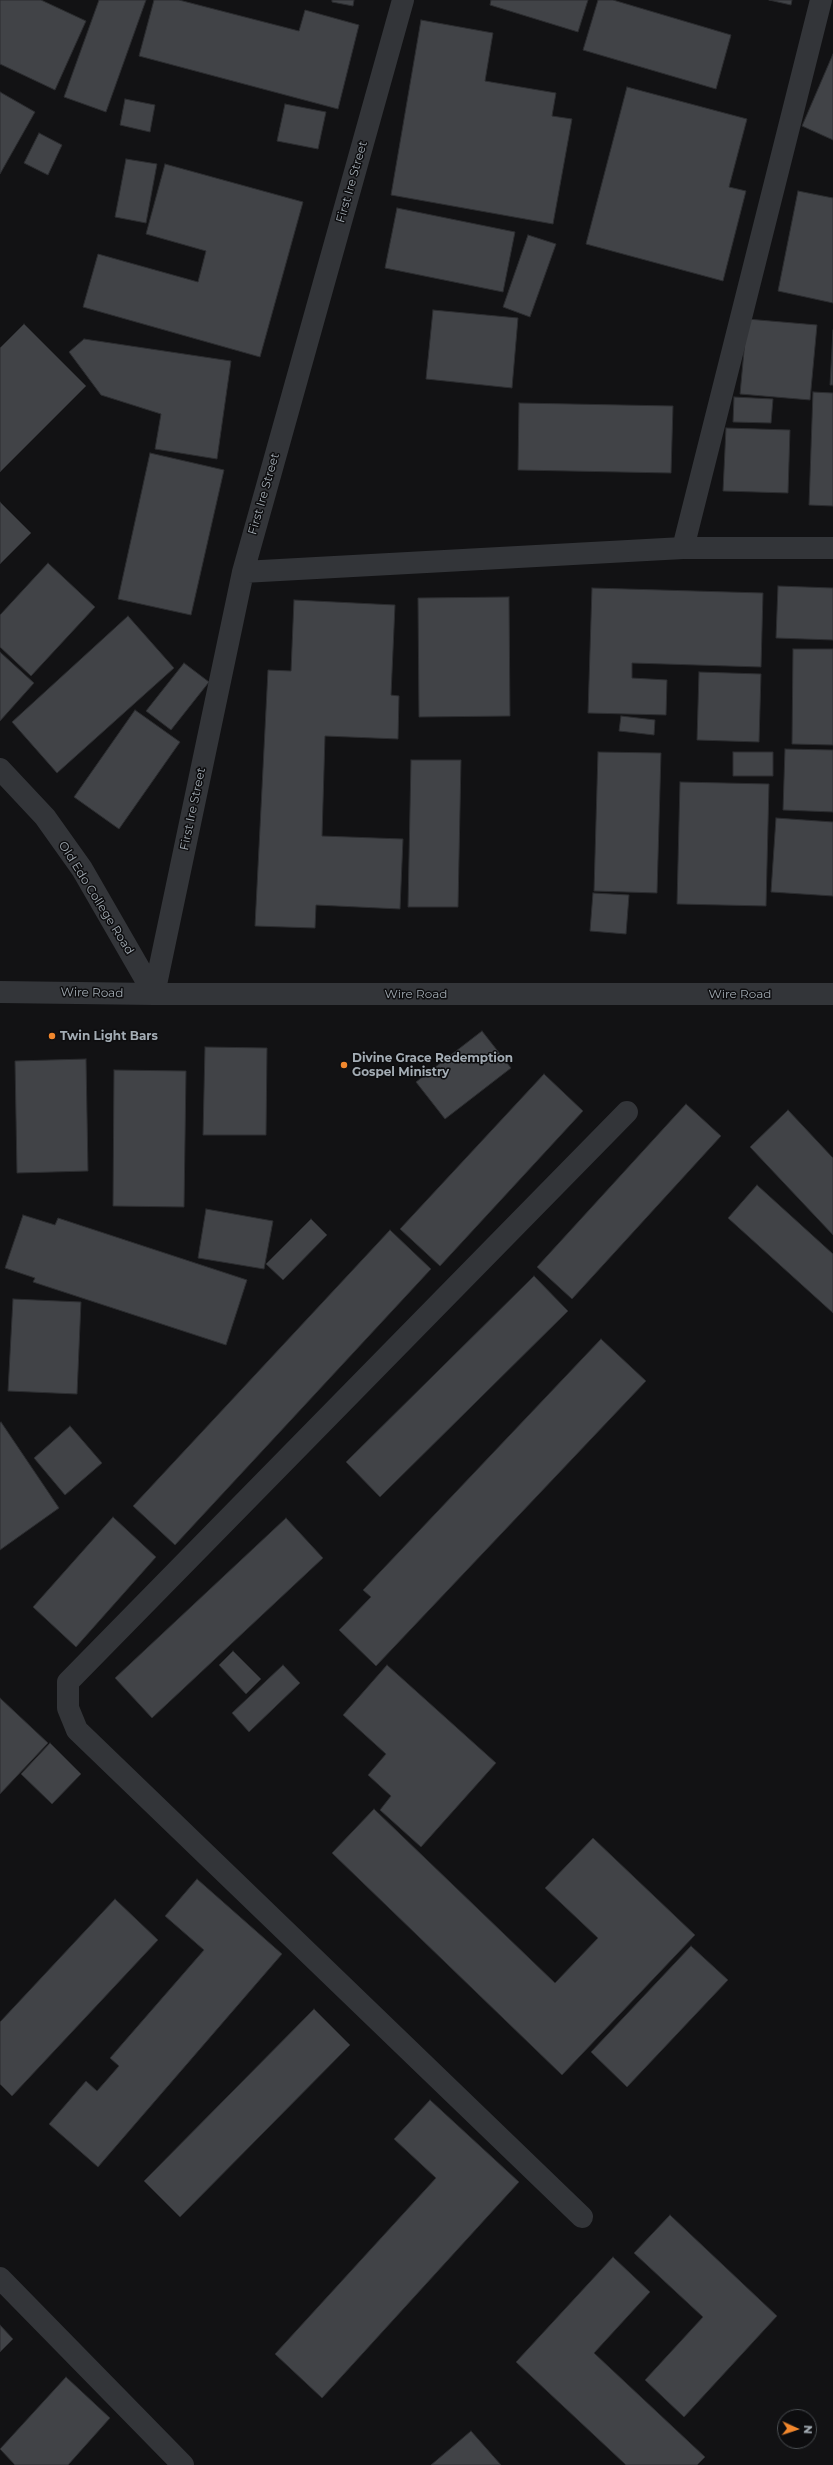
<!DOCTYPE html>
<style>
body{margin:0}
#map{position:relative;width:833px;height:2465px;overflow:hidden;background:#121214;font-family:Montserrat,sans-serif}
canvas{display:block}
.north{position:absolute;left:777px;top:2409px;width:40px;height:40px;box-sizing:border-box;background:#0d0d0f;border:1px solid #494d51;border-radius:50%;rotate:93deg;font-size:11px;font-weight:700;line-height:16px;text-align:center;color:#a3acb4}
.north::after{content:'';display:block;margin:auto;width:14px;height:18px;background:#f1872d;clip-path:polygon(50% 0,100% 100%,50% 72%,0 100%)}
</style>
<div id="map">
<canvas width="833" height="2465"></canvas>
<div class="north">N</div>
</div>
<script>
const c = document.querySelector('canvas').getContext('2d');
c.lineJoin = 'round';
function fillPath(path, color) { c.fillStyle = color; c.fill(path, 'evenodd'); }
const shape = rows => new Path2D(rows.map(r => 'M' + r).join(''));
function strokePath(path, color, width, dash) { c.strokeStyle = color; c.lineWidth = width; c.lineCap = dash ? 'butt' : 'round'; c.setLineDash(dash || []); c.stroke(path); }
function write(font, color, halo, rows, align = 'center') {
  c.font = font + ' Montserrat,sans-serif'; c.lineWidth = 3; c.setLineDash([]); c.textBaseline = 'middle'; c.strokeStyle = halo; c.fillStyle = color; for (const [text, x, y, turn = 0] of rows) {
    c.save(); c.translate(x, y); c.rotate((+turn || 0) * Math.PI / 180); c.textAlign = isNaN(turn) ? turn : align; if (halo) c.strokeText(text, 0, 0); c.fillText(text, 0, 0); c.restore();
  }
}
const building = shape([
 [0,0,41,0,86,21,55,90,0,64,0,0],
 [99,0,146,0,106,112,64,97,99,0],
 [154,0,179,0,299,31,305,10,359,25,338,109,139,56,154,0],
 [332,0,354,0,353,6,332,2,332,0],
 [491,0,588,0,578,32,490,5,491,0],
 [598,0,613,0,731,35,716,89,583,50,598,0],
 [769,0,792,0,791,5,769,0],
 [421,20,493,33,485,81,556,93,552,116,572,119,553,224,391,195,421,20],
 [833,54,833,140,802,126,833,54],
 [627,87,747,119,729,187,746,191,723,281,586,244,627,87],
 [0,92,35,112,0,174,0,92],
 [125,99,155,105,150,132,120,125,125,99],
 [285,104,326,112,318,149,277,141,285,104],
 [39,133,62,145,48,175,24,163,39,133],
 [126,159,157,164,146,223,115,217,126,159],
 [165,164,303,202,260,357,83,307,98,254,198,282,206,251,146,234,165,164],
 [798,191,833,198,833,303,778,291,798,191],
 [397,208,515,232,503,292,385,268,397,208],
 [528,235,556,244,530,317,503,307,528,235],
 [433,310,518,318,512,388,426,379,433,310],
 [747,319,817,325,810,400,740,394,747,319],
 [24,324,86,386,0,472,0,348,24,324],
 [833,330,833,385,830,385,833,330],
 [84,339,231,361,217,459,155,449,161,414,101,395,69,352,84,339],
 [813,392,833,393,833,506,809,505,813,392],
 [734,397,773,399,771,423,733,422,734,397],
 [519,403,673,406,671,473,518,470,519,403],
 [726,428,790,430,788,493,723,491,726,428],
 [150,453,224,470,191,615,118,599,150,453],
 [0,502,31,533,0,564,0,502],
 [48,563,95,607,31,676,0,647,0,615,48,563],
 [778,586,833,588,833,640,776,638,778,586],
 [592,588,763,593,761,667,632,663,632,678,667,680,666,715,588,713,592,588],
 [509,597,510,716,419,717,418,598,509,597],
 [294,600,395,605,391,695,399,696,398,739,325,736,322,836,403,839,400,909,316,905,315,928,255,926,268,670,291,671,294,600],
 [128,616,174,668,57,773,12,722,128,616],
 [793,649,833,649,833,745,792,744,793,649],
 [0,652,34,683,0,721,0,652],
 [184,663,209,682,171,730,146,711,184,663],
 [699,672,761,674,759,742,697,740,699,672],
 [135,710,180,742,119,829,74,797,135,710],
 [621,716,655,720,654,735,619,731,621,716],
 [785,749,833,750,833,812,783,810,785,749],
 [598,752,661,753,657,893,594,891,598,752],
 [733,752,773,752,773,776,733,776,733,752],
 [411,760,461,760,458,907,408,907,411,760],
 [680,782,769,784,766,906,677,904,680,782],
 [776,818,833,822,833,896,771,892,776,818],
 [593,893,629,895,626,934,590,931,593,893],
 [482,1031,511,1068,445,1119,416,1082,482,1031],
 [205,1047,267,1048,266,1135,203,1135,205,1047],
 [86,1059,88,1171,17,1173,15,1061,86,1059],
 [114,1070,186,1071,184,1207,113,1206,114,1070],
 [544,1074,583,1111,440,1266,400,1229,544,1074],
 [686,1104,721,1136,572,1299,537,1267,686,1104],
 [788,1110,833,1158,833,1235,750,1147,788,1110],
 [757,1185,833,1254,833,1313,728,1218,757,1185],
 [206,1209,273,1221,264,1269,198,1258,206,1209],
 [23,1215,55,1225,58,1218,247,1280,226,1345,33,1282,35,1278,5,1268,23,1215],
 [311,1219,327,1235,283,1280,266,1264,311,1219],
 [390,1230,431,1269,175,1545,133,1506,390,1230],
 [534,1276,568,1311,380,1497,346,1462,534,1276],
 [13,1299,81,1302,77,1394,8,1391,13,1299],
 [601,1339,646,1381,376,1666,339,1630,371,1597,363,1590,601,1339],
 [1,1422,59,1508,0,1550,0,1423,1,1422],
 [70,1426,102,1463,65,1495,34,1458,70,1426],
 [113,1517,156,1557,76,1647,33,1607,113,1517],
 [286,1518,323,1558,152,1718,115,1678,286,1518],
 [233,1651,261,1679,246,1694,219,1665,233,1651],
 [283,1665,300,1683,249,1732,232,1713,283,1665],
 [387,1665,496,1763,421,1847,380,1810,391,1796,368,1775,386,1754,343,1715,387,1665],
 [0,1698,48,1743,0,1794,0,1698],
 [50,1743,81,1774,52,1804,21,1774,50,1743],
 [374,1809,555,1983,598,1938,545,1888,593,1838,695,1935,562,2075,332,1853,374,1809],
 [197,1879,282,1954,98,2167,49,2124,86,2081,97,2091,119,2066,110,2058,204,1950,165,1916,197,1879],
 [115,1899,158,1940,12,2096,0,2084,0,2022,115,1899],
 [691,1946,728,1980,627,2087,591,2052,691,1946],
 [314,2009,350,2045,180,2217,144,2181,314,2009],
 [430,2100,519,2182,322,2398,275,2354,436,2178,394,2139,430,2100],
 [670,2215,777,2316,684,2417,645,2380,703,2317,634,2253,670,2215],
 [613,2257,650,2292,594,2353,705,2457,697,2465,626,2465,516,2362,613,2257],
 [0,2325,13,2339,0,2352,0,2325],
 [66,2377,110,2418,68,2465,15,2465,0,2449,66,2377],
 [471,2431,501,2465,431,2465,471,2431]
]);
fillPath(building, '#414347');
strokePath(building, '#2c2d30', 1);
strokePath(shape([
 [683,548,821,0],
 [243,572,683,548,833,548],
 [0,769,45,817,82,869,154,994],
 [0,992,154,994,833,994],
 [154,994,243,572,403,0],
 [582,2217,77,1730,68,1708,68,1682,627,1112],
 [0,2278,183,2465]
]), '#333539', 22);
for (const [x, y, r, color] of [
 [52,1036,4,"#f1872d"],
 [344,1065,4,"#f1872d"]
]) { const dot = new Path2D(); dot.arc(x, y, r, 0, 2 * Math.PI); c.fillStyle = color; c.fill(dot); strokePath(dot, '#0d0d0f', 1.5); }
write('12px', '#a3acb4', '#0d0d0f', [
 ["First Ire Street",352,182,-74],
 ["First Ire Street",264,494,-74],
 ["First Ire Street",193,809,-78],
 ["Old Edo College Road",96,898,58],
 ["Wire Road",92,993,1],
 ["Wire Road",416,994],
 ["Wire Road",740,994]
]);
write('bold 12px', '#a3acb4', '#0d0d0f', [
 ["Twin Light Bars",60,1036],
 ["Divine Grace Redemption",352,1058],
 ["Gospel Ministry",352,1072]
], 'left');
</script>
